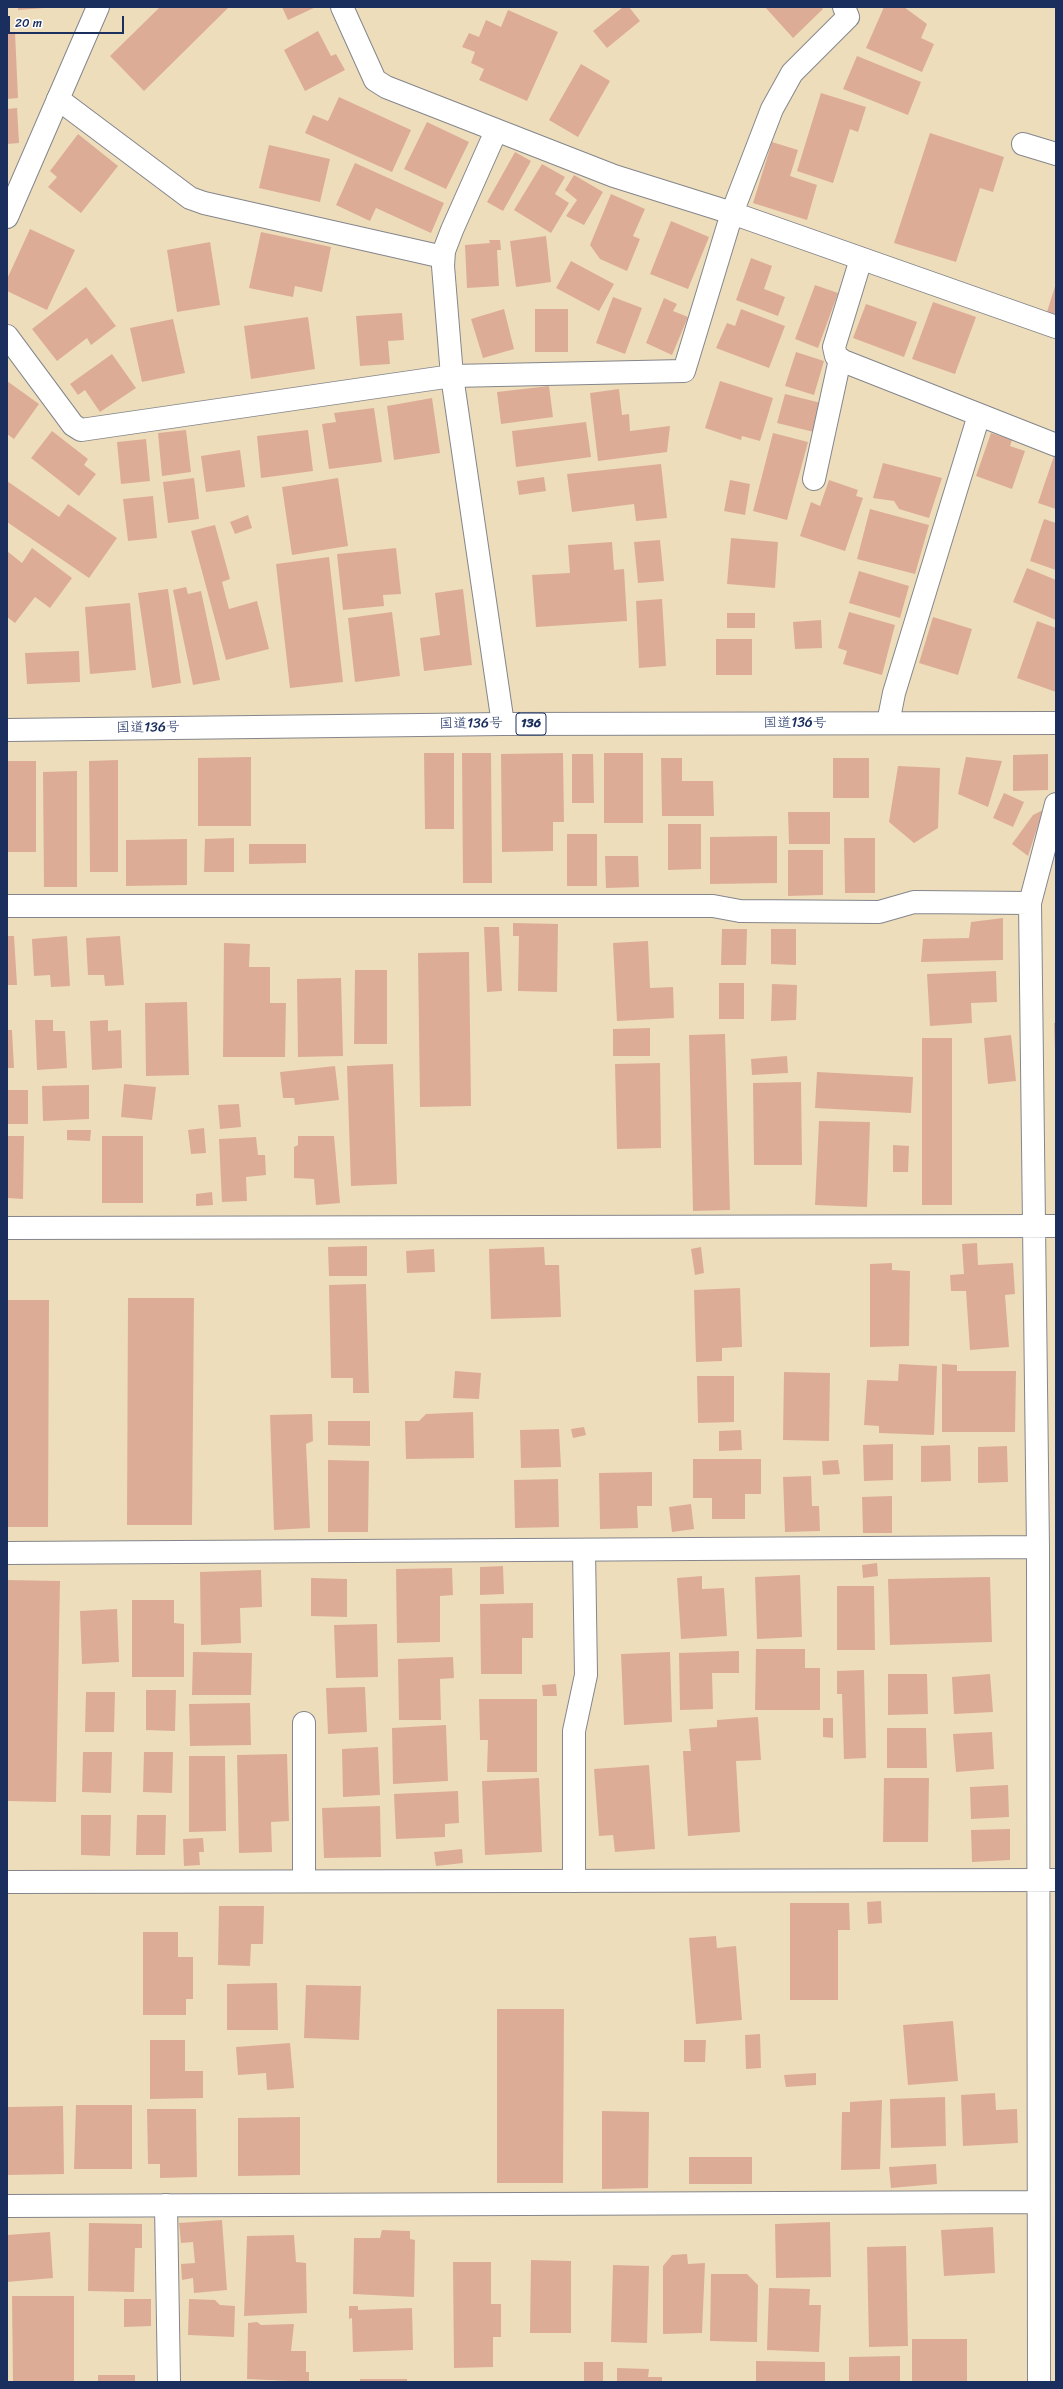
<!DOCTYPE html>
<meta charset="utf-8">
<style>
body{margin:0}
#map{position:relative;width:1063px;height:2389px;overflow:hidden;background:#eeddba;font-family:Sriracha,sans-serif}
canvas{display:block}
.frame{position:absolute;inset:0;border:8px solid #1b2f5e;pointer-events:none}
.scale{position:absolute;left:8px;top:16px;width:116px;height:18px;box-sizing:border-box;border:2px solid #1b2f5e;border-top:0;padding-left:5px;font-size:12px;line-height:14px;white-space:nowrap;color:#1b2f5e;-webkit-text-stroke:3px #fff;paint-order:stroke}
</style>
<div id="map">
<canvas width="1063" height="2389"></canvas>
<div class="frame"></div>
<div class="scale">20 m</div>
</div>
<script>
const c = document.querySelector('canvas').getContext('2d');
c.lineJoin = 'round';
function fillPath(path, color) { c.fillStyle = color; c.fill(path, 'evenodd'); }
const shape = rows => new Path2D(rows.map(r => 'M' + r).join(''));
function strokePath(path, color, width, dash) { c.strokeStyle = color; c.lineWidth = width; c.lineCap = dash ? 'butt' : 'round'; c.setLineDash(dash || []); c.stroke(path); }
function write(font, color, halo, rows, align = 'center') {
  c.font = font + ' Sriracha,"Klee One",sans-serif'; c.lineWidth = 3; c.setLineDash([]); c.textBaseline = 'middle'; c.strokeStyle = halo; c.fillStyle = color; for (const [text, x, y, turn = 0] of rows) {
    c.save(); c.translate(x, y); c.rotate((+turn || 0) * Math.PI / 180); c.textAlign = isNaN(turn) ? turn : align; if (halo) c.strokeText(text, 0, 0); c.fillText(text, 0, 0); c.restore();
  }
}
fillPath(shape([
 [18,7,45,7,45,8,18,10],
 [160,7,229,7,144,91,110,56],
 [282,7,316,7,288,20],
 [623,7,629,7,640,21,607,48,593,31],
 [765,7,821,7,823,9,793,38],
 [884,7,904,7,927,24,921,38,934,44,922,72,866,48],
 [508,10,558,32,527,101,479,80,484,69,471,63,475,52,462,47,469,33,479,37,486,20,501,27],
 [318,31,331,56,336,54,345,70,305,91,284,50],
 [7,32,15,32,18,98,7,99],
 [857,56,921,82,908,115,843,89],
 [581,64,610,81,578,137,549,120],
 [821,93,866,107,858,132,850,129,833,183,797,171],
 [339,97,411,130,392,172,305,133,313,115,328,121],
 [17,108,19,143,7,144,7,109],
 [427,122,469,142,446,189,404,169],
 [930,133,1004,157,993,192,980,188,956,262,894,243],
 [78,134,118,166,81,213,48,187,57,177,50,171],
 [772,142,798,150,790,176,817,185,807,220,753,203],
 [269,145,330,159,320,202,259,188],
 [515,152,531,161,503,211,487,202],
 [355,163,444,203,431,233,376,208,370,221,336,205],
 [542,164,565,177,555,194,569,203,551,233,514,210],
 [574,175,603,192,584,225,566,216,577,200,565,190],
 [611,194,645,209,633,236,640,239,627,271,600,259,590,245],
 [671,221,709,237,688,289,650,274],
 [30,229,75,250,47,310,7,291,7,279],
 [261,232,331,247,322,292,295,286,293,297,249,288],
 [546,236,551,282,516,287,510,241],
 [489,240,500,240,501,250,497,250,499,286,467,288,465,245,490,243],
 [210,242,220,305,177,312,167,250],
 [751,258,772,266,764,289,785,297,778,316,736,300],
 [571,261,614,284,599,311,556,288],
 [1056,283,1056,315,1047,312],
 [815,285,838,293,818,348,795,339],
 [86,287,116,326,91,345,87,338,57,361,32,329],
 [613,297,642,308,625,354,596,343],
 [664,298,677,304,673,311,688,317,672,355,646,343],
 [933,302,976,317,955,374,912,359],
 [866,304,917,322,904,357,853,338],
 [504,309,514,349,483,358,471,319],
 [535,309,568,309,568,352,535,352],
 [741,309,785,326,769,368,716,348,727,323,735,326],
 [402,313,404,340,388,341,390,364,360,366,356,316],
 [308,317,315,369,251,379,244,326],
 [173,319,185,373,142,382,130,328],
 [796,352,824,361,814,395,785,386],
 [112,354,136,388,100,412,85,390,78,395,70,384],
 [7,381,39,404,14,439,7,434],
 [720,381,773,398,760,441,742,436,741,440,705,428],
 [549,386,553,417,501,424,497,392],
 [619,389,622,415,629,414,630,431,670,426,667,452,598,461,590,393],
 [785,394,821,403,814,432,777,423],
 [432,398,440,453,394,460,387,406],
 [374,408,382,462,329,469,322,424,336,422,334,413],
 [586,422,591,457,516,467,512,431],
 [186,430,191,472,162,476,158,433],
 [308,430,313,471,261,478,257,436],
 [52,431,88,459,84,465,96,474,79,496,31,458],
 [773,433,808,442,787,520,753,511],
 [991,433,1012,440,1010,446,1025,451,1012,489,976,476],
 [146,439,150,481,121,484,117,442],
 [240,450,245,487,206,492,201,456],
 [1054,456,1056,457,1056,509,1038,503],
 [883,463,942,478,929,518,899,509,894,501,873,498],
 [661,464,667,518,636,521,634,504,572,512,567,474],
 [544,477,546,491,519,495,517,481],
 [194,478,199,519,168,523,163,482],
 [338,478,348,546,292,555,282,487],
 [730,480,750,484,745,515,724,511],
 [829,480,858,490,856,496,863,498,845,551,800,536,811,502,820,506],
 [7,481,59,517,68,504,117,538,89,578,7,522],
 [153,496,157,538,128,541,123,499],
 [870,509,929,525,915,574,857,559],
 [248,515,252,528,235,534,230,522],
 [1044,519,1056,523,1056,570,1030,561],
 [215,525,230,579,222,582,229,609,257,601,269,649,226,660,191,531],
 [731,538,778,542,775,588,727,584],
 [660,540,664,581,638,583,634,542],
 [612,542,614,570,624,569,627,621,536,627,532,575,570,573,568,545],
 [32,548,72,578,50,608,35,597,15,623,7,617,7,551,22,563],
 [396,548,401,594,383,595,384,606,343,610,337,554],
 [329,557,343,682,290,688,276,564],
 [1027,568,1056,580,1056,620,1013,602],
 [859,571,909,586,900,618,849,603],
 [186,587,188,594,201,591,220,680,193,685,173,590],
 [168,589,181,683,152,688,138,593],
 [463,589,472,665,424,671,420,638,440,635,435,593],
 [662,599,666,666,639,668,636,601],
 [130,603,136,670,90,674,85,607],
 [392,612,400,676,355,682,348,618],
 [849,612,895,625,882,675,843,664,847,651,838,648],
 [727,613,755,613,755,628,727,628],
 [933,617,972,629,958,675,919,663],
 [821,620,822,648,795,649,793,622],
 [1037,621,1056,628,1056,692,1017,678],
 [716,639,752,639,752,675,716,675],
 [79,651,80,682,27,684,25,653],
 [424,753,454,753,454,829,425,829],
 [462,753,491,753,492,883,463,883],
 [563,753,564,822,553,822,553,851,502,852,501,754],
 [604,753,643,753,643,823,604,823],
 [572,754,593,754,594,803,572,803],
 [1048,754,1048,790,1013,791,1013,755],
 [251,757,251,826,198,826,198,758],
 [966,757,1002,761,988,807,958,794],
 [661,758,682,758,682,781,713,781,714,816,662,816],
 [833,758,869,758,869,798,833,798],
 [118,760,118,872,90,872,89,761],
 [7,761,36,761,36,852,7,852],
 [898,766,940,768,938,828,914,843,889,822],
 [77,771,77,887,44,887,43,772],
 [1004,793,1024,802,1013,827,993,818],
 [1043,810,1028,856,1012,844,1033,815],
 [788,812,830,812,830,844,789,844],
 [668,824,701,824,701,869,668,870],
 [567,834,597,834,597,886,567,886],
 [777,836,777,883,710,884,710,837],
 [234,838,234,872,204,872,205,839],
 [844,838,875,838,875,893,845,893],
 [187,839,187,885,126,886,126,840],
 [249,844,306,844,306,863,249,864],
 [788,850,823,850,823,895,788,896],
 [605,856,638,856,639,887,606,888],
 [1003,918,1003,960,921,962,923,939,969,938,971,922],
 [513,923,558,924,557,992,518,991,519,936,513,936],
 [484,927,499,927,502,991,487,992],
 [722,929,747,929,746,965,721,965],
 [771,929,796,929,796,965,771,964],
 [7,936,14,936,17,985,7,985],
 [67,936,70,986,51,987,50,975,34,976,32,939],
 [120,936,124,985,105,986,104,975,88,975,86,938],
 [648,941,650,988,673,987,674,1018,617,1021,613,943],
 [224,943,250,944,249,967,270,967,270,1003,286,1003,285,1057,223,1057],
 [469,952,471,1106,420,1107,418,953],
 [355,970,387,970,387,1044,354,1044],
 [996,971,997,1002,971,1003,972,1023,930,1026,927,974],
 [341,978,343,1056,298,1057,297,979],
 [719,983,744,983,744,1019,719,1019],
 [772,984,797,985,796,1020,771,1021],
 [187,1002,189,1075,146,1076,145,1003],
 [35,1020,53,1020,53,1031,65,1031,67,1068,37,1070],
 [108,1020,108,1031,121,1030,122,1068,92,1070,90,1021],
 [1054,1023,1056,1023,1056,1050,1055,1050],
 [650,1028,650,1056,613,1056,613,1029],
 [7,1030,12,1030,14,1068,7,1068],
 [725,1034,730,1210,693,1211,689,1035],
 [1011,1035,1016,1081,988,1084,984,1038],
 [922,1038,952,1038,952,1205,922,1205],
 [787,1056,788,1073,752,1075,751,1059],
 [660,1063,661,1148,617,1149,615,1064],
 [393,1064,397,1184,351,1186,347,1066],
 [335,1066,339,1100,295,1105,294,1098,283,1098,280,1072],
 [817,1072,913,1077,911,1113,815,1108],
 [801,1082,802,1165,754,1165,753,1083],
 [124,1084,156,1087,152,1120,121,1117],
 [89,1085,89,1119,43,1121,42,1086],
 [7,1090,28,1090,28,1124,7,1124],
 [239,1104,241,1127,220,1129,218,1105],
 [819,1121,870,1122,867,1207,815,1205],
 [204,1128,206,1153,191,1154,188,1130],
 [67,1130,91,1130,90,1141,67,1140],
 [7,1136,24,1136,23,1199,7,1198],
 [102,1136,143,1136,143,1203,102,1203],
 [298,1136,334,1136,340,1203,316,1205,314,1179,294,1178,294,1147,298,1145],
 [256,1137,258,1155,265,1155,266,1175,246,1177,247,1201,222,1202,219,1139],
 [893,1145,909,1146,908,1172,893,1172],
 [212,1192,213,1205,196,1206,196,1194],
 [977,1243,978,1265,1013,1263,1015,1294,1005,1295,1009,1347,970,1350,966,1291,951,1291,950,1275,964,1274,962,1244],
 [367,1246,367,1276,329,1276,328,1247],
 [544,1247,545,1265,559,1265,561,1317,491,1319,489,1249],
 [701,1247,704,1273,695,1275,691,1249],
 [434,1249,435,1272,407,1273,406,1251],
 [892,1263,892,1270,910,1271,909,1346,870,1347,870,1264],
 [366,1284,369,1393,353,1393,353,1378,331,1378,329,1285],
 [740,1288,742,1347,722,1348,722,1361,696,1362,694,1290],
 [128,1298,194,1298,192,1525,127,1525],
 [7,1300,49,1300,48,1527,7,1527],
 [899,1364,937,1366,934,1435,879,1433,879,1426,864,1425,867,1380,898,1381],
 [942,1364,957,1365,957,1371,1016,1371,1015,1432,942,1432],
 [455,1371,481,1373,479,1399,453,1398],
 [784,1372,830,1373,829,1441,783,1440],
 [697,1376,734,1376,734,1422,698,1423],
 [473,1412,474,1458,406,1459,405,1421,419,1421,426,1414],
 [312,1414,313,1441,306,1444,310,1528,274,1530,270,1415],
 [328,1421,370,1421,370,1446,328,1445],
 [584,1427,586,1435,573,1438,571,1429],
 [559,1429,561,1467,521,1468,520,1430],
 [741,1430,742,1450,719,1451,719,1431],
 [893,1444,893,1480,864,1481,863,1445],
 [950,1445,951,1481,921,1482,921,1446],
 [1007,1446,1008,1482,978,1483,978,1447],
 [693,1459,761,1459,761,1494,745,1494,745,1519,712,1519,712,1498,693,1498],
 [328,1460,369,1461,368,1532,328,1532],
 [838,1460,840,1474,823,1475,822,1461],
 [652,1472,652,1506,637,1506,638,1528,600,1529,599,1473],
 [811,1476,812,1506,819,1506,820,1531,785,1532,783,1477],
 [558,1479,559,1527,515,1528,514,1480],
 [892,1496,892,1533,863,1533,862,1497],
 [691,1504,694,1529,672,1532,669,1507],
 [877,1563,878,1576,863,1578,862,1565],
 [503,1566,504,1594,480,1595,480,1567],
 [452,1568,453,1595,440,1596,440,1642,397,1643,396,1569],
 [261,1570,262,1607,240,1608,241,1643,201,1645,200,1572],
 [800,1575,802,1637,757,1639,755,1577],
 [702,1576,702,1589,724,1588,727,1636,681,1639,677,1578],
 [990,1577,992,1642,890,1645,888,1579],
 [311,1578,347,1579,347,1617,311,1616],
 [7,1580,60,1581,56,1802,7,1801],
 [837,1586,874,1586,875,1650,837,1650],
 [132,1600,174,1600,174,1623,184,1624,184,1677,132,1677],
 [533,1603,533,1638,522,1638,522,1674,481,1674,480,1604],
 [117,1609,119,1662,82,1664,80,1611],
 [377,1624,378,1677,336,1678,334,1625],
 [756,1649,805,1649,805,1668,820,1668,820,1710,755,1710],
 [739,1651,739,1673,712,1673,713,1709,680,1710,679,1653],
 [193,1652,252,1653,251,1695,192,1695],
 [670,1652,672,1722,624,1725,621,1654],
 [453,1657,454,1678,440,1679,441,1720,399,1720,398,1659],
 [864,1670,866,1758,844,1759,842,1694,837,1694,837,1671],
 [888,1674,927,1674,928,1714,888,1715],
 [990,1674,993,1712,954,1714,952,1677],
 [556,1684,557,1696,543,1696,542,1685],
 [365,1687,367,1732,328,1734,326,1688],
 [146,1690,176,1690,175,1731,146,1730],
 [86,1692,115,1692,114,1732,85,1732],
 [479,1699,537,1699,537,1772,487,1772,488,1740,480,1740],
 [250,1703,251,1745,190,1746,189,1704],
 [758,1717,761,1760,736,1761,740,1832,688,1836,683,1751,691,1751,689,1729,717,1727,717,1720],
 [823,1718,833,1718,833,1738,823,1737],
 [446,1725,448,1781,393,1784,392,1728],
 [887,1728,926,1728,927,1768,887,1768],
 [992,1732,994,1769,956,1772,953,1734],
 [378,1747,380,1795,343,1797,342,1749],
 [83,1752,112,1752,111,1793,82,1792],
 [144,1752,173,1752,172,1793,143,1792],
 [287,1754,289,1821,271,1822,272,1852,239,1853,237,1755],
 [189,1756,225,1756,226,1831,189,1832],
 [649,1765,655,1849,615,1852,613,1835,599,1836,594,1769],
 [539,1778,542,1852,485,1855,482,1781],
 [884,1778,929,1778,928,1842,883,1842],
 [1008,1785,1009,1817,971,1819,970,1787],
 [458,1791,459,1823,445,1824,445,1837,396,1839,394,1794],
 [380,1806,381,1857,324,1858,322,1808],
 [81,1815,111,1815,110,1856,81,1855],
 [137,1815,166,1815,165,1855,136,1855],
 [1010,1829,1010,1860,972,1862,971,1830],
 [203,1838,204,1852,199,1852,200,1865,184,1866,183,1839],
 [462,1849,463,1863,436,1866,434,1852],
 [881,1901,882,1923,868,1924,867,1902],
 [790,1903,849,1903,850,1930,838,1930,838,2000,790,2000],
 [219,1906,264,1906,263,1944,251,1944,250,1966,218,1965],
 [143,1932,178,1932,178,1957,193,1957,193,1999,186,1999,186,2015,143,2015],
 [716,1936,717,1948,736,1946,742,2020,696,2024,689,1938],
 [277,1983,278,2030,227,2030,227,1984],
 [306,1985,361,1986,359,2040,304,2038],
 [497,2009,564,2009,563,2183,497,2183],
 [953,2021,958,2081,908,2085,903,2025],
 [760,2034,761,2068,746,2069,745,2035],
 [150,2040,185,2040,185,2071,203,2071,203,2098,150,2099],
 [684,2040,706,2040,705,2062,684,2062],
 [290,2043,294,2088,267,2090,266,2073,238,2075,236,2047],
 [816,2073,816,2085,786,2087,784,2075],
 [995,2093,996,2110,1017,2109,1018,2143,963,2146,961,2095],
 [945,2097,946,2146,891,2148,890,2099],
 [882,2100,880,2169,841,2170,842,2112,850,2112,850,2102],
 [76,2105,132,2105,132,2169,74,2169],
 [63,2106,64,2174,7,2175,7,2107],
 [147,2109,196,2109,197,2177,160,2178,160,2164,148,2164],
 [602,2111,649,2112,648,2188,602,2189],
 [300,2117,300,2175,238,2176,238,2118],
 [689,2157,752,2157,752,2184,689,2184],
 [936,2164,937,2184,891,2188,889,2167],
 [222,2220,227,2290,194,2293,193,2278,182,2280,181,2264,195,2263,193,2242,181,2243,179,2223],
 [830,2222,831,2277,776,2278,775,2224],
 [89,2223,142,2224,142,2248,135,2248,134,2292,88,2291],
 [993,2227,995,2273,944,2276,941,2230],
 [382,2230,410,2231,410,2239,415,2240,414,2297,353,2294,354,2238,380,2238],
 [50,2232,53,2278,7,2282,7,2235],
 [294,2235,296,2262,306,2263,307,2313,244,2316,247,2236],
 [906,2246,908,2346,869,2347,867,2247],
 [687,2254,688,2264,705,2263,702,2333,663,2334,663,2266,672,2255],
 [531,2260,571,2261,571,2333,530,2333],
 [453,2262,491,2262,491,2304,501,2304,501,2337,493,2337,493,2367,454,2368],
 [613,2265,649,2266,647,2343,611,2342],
 [711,2274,747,2274,758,2285,757,2342,710,2341],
 [769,2288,810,2289,809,2305,821,2305,819,2352,767,2350],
 [12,2296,74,2296,74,2382,13,2382],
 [124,2299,151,2299,151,2326,124,2327],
 [189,2299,215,2300,220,2305,235,2306,234,2337,188,2335],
 [349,2306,358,2306,358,2310,412,2308,413,2350,353,2352,352,2318,349,2319],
 [257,2322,261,2325,294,2324,291,2351,306,2351,306,2372,309,2372,309,2382,247,2379,248,2323],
 [912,2339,967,2339,967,2382,912,2382],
 [900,2356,900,2382,849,2382,849,2357],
 [756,2361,825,2362,825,2382,756,2382],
 [584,2362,603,2362,603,2382,584,2382],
 [617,2368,649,2369,648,2377,662,2377,662,2382,617,2382],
 [98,2375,135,2375,135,2382,98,2382],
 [360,2379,407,2379,407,2382,360,2382]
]), '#ddac97');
const lane = shape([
 [58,99,190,198,204,203,443,257],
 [814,479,840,359],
 [574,1881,574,1731,586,1675,584,1550],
 [166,2205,169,2382]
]);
const street = shape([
 [342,7,375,80,386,87,614,176,732,213,1056,327],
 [496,131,452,230,444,251,443,266,452,376,503,724],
 [1023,144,1056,154],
 [7,217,98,7],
 [861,259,834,347,836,356,843,361,1056,445],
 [7,336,73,425,81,430,452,376,684,371,732,213,772,109,792,73,848,17,844,7],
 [888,723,894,693,979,415],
 [7,906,713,906,740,911,879,912,914,902,1030,903],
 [7,1228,1056,1226],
 [7,1553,1038,1547],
 [304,1723,304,1881],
 [7,1882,1056,1880],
 [7,2206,1038,2202],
 [1039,2382,1038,1547,1030,903,1056,804]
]);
const highway = shape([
 [7,730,503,724,1056,723]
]);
strokePath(lane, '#84868c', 24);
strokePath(street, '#84868c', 24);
strokePath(highway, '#84868c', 24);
strokePath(lane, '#fff', 22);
strokePath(street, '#fff', 22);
strokePath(highway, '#fff', 22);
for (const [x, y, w] of [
 [531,724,30]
]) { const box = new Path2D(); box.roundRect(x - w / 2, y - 11, w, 22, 3); c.fillStyle = '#fff'; c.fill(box); strokePath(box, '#1b2f5e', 1); }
write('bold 13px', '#1b2f5e', null, [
 ["136",531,724]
]);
write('14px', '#1b2f5e', '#fff', [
 ["国道136号",795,723],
 ["国道136号",471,724,-1],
 ["国道136号",148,728,-1]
]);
</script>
